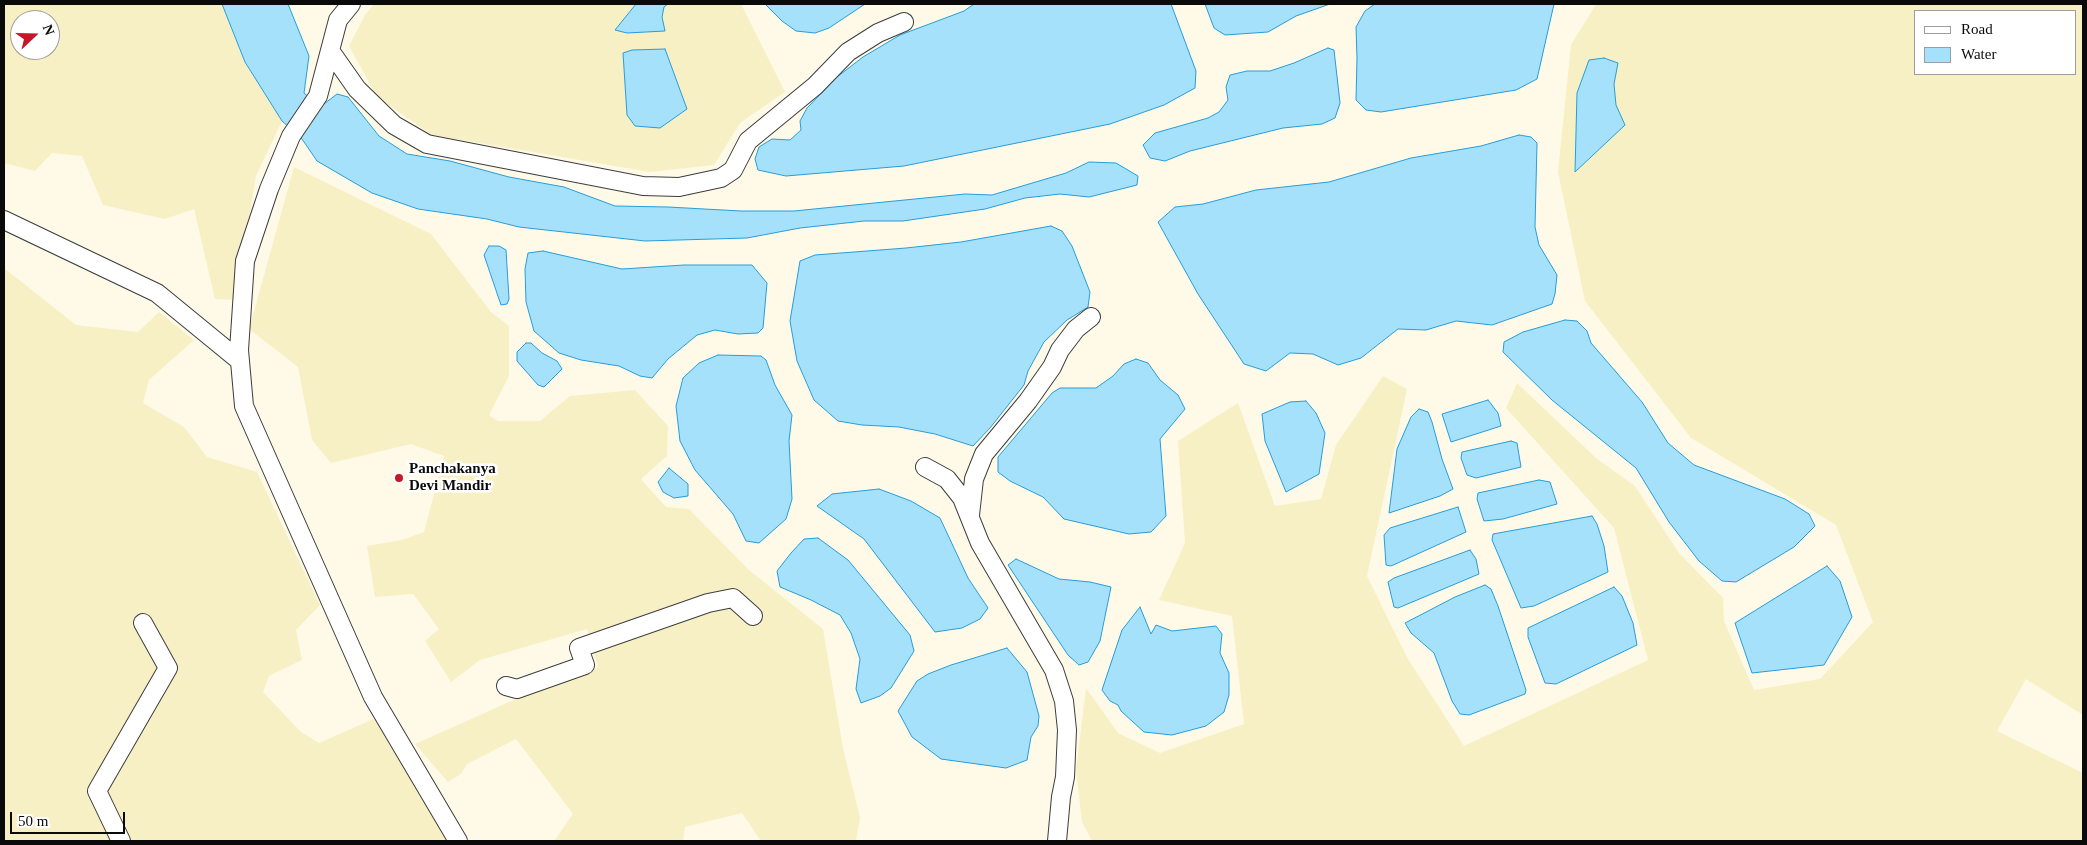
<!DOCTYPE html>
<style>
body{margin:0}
#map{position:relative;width:2087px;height:845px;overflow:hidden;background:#fff9e7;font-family:"Times New Roman",serif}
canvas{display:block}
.frame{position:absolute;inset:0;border:5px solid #0a0a0a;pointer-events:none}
.legend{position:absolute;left:1914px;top:10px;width:162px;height:65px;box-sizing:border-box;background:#fff;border:1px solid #9d9d9d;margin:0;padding:6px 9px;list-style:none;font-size:15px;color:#0a0a0a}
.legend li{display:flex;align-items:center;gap:10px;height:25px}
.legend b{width:25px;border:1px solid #9d9d9d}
.north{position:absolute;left:10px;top:10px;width:50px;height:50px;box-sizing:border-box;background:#fff;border:1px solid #9d9d9d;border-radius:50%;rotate:69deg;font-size:14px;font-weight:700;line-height:20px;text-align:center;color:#0a0a0a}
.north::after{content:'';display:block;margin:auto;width:18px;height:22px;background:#c61629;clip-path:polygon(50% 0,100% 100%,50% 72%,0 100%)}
.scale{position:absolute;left:10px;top:812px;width:115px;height:22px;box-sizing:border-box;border:2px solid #0a0a0a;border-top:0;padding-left:6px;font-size:15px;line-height:18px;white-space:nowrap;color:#0a0a0a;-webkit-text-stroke:4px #fff;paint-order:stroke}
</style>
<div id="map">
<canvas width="2087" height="845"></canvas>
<div class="frame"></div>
<ul class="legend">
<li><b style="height:6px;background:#fff"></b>Road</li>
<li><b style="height:14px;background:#a6e1fc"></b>Water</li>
</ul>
<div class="north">N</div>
<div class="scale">50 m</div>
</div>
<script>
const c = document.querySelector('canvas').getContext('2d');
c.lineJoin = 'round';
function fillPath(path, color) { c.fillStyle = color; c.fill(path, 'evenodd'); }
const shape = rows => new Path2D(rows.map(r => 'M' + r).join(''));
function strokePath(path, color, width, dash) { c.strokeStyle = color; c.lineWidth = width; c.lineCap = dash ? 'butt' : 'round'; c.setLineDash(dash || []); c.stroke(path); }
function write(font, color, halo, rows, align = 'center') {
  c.font = font + ' "Times New Roman",serif'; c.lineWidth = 5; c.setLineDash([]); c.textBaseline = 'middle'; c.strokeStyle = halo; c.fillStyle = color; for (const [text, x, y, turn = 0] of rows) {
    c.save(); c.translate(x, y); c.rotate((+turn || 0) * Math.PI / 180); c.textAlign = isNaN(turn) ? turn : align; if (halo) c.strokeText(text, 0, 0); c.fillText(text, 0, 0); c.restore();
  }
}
fillPath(shape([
 [4,4,222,4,245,62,282,121,256,176,236,300,215,299,194,209,165,219,103,205,82,156,52,153,35,171,4,163],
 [20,20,50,20,50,50,20,50],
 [374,4,636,4,615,30,662,17,664,7,668,4,741,4,785,92,740,123,714,165,650,172,432,135,377,97,349,46,365,15],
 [1596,4,2083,4,2083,715,2026,679,1997,731,2083,773,2083,841,1092,841,1082,822,1076,770,1086,688,1118,733,1160,753,1244,724,1232,616,1159,600,1185,543,1178,441,1238,403,1275,506,1321,499,1336,445,1383,376,1407,389,1367,576,1408,659,1464,746,1648,660,1614,528,1506,408,1517,383,1596,458,1635,486,1679,553,1723,598,1724,621,1754,690,1820,679,1873,622,1836,525,1691,438,1585,301,1558,172,1571,45],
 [1916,11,2076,11,2076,74,1916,74],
 [294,167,431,234,491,312,509,326,509,376,489,415,498,421,540,421,570,396,635,390,668,426,667,456,641,479,666,507,689,509,749,570,823,629,843,748,860,818,856,841,761,841,742,813,685,827,683,841,554,841,573,814,516,739,467,764,461,774,448,782,415,744,509,702,598,667,587,629,480,660,451,682,425,641,439,629,413,594,375,597,367,546,402,540,424,532,444,456,411,444,331,463,312,440,298,367,249,329],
 [4,268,76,325,138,332,159,312,194,340,149,380,143,403,184,427,207,457,257,472,320,605,296,630,302,660,269,676,263,692,301,732,319,743,378,717,449,841,4,841]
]), '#f8f0c5');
const water = shape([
 [222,4,288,4,309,56,304,93,320,107,337,94,348,97,379,136,407,154,450,161,509,177,564,187,615,206,668,207,741,211,794,211,965,194,992,195,1066,173,1089,162,1116,163,1138,176,1137,185,1089,197,1060,194,1025,198,985,209,903,221,864,221,800,228,747,238,645,241,519,227,487,219,418,209,372,193,317,161,302,139,282,121,245,62,222,4],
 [636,4,668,4,664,7,662,17,665,31,627,33,615,30,636,4],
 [765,4,865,4,829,28,815,33,796,31,782,21,765,4],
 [974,4,1171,4,1196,71,1195,88,1164,105,1110,124,904,166,786,176,758,170,755,159,759,147,772,139,790,140,801,130,800,121,807,108,837,77,863,57,900,35,964,11,974,4],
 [1205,4,1330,4,1296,16,1268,32,1225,35,1214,28,1205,4],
 [1375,4,1554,4,1537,79,1516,90,1381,112,1366,110,1356,100,1357,58,1356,27,1365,11,1375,4],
 [1328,48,1334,50,1340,103,1335,118,1322,124,1283,128,1190,151,1165,161,1150,158,1143,145,1155,133,1208,118,1219,112,1228,100,1226,87,1230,75,1247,71,1270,71,1294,63,1328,48],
 [665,49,687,109,660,128,635,126,627,115,623,53,632,50,665,49],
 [1604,58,1618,63,1614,84,1616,105,1625,125,1575,172,1577,93,1589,60,1604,58],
 [1519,135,1531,137,1537,143,1535,227,1539,245,1557,275,1555,294,1552,304,1492,325,1456,321,1426,330,1398,329,1361,358,1338,365,1313,354,1290,353,1266,371,1244,364,1198,294,1158,222,1175,207,1203,204,1256,190,1329,182,1411,158,1481,146,1519,135],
 [1051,226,1062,231,1072,246,1090,292,1088,307,1067,320,1044,342,1028,371,1024,385,990,428,973,446,935,434,899,427,862,425,838,421,814,400,797,361,790,321,800,261,815,255,906,248,961,242,1051,226],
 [489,246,499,246,506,250,509,299,507,304,501,305,484,255,489,246],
 [543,251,622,269,684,265,752,265,767,283,763,328,758,333,738,334,715,330,697,335,668,359,652,378,640,376,619,366,581,360,559,353,534,331,526,302,525,269,528,253,543,251],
 [1565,320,1577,321,1587,331,1591,343,1642,402,1668,443,1694,465,1785,499,1809,514,1815,526,1794,547,1736,582,1722,581,1699,561,1669,522,1636,468,1552,400,1503,352,1504,342,1523,332,1565,320],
 [526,343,531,343,542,353,557,361,562,369,544,387,538,385,517,361,517,352,526,343],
 [718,355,761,356,766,360,775,385,792,415,789,441,792,499,786,519,759,543,746,541,733,514,695,470,680,441,676,406,683,378,699,363,718,355],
 [1136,359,1148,363,1160,380,1178,395,1185,409,1160,439,1166,516,1151,532,1129,534,1064,519,1043,497,1010,481,998,472,998,457,1052,393,1060,388,1096,388,1113,376,1124,364,1136,359],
 [1488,400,1498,413,1501,426,1451,442,1442,414,1488,400],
 [1306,401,1316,413,1325,433,1319,474,1286,492,1265,441,1262,414,1290,402,1306,401],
 [1419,409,1428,412,1432,422,1442,459,1453,489,1440,496,1389,513,1397,449,1411,417,1419,409],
 [1511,441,1517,443,1521,467,1476,478,1467,475,1461,458,1462,452,1511,441],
 [669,468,688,484,688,496,674,498,663,492,658,482,669,468],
 [1539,480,1550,482,1557,504,1503,519,1484,521,1477,499,1478,493,1539,480],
 [879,489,911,501,940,518,968,578,988,608,980,619,962,628,935,632,864,539,817,506,832,494,879,489],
 [1458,507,1466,532,1391,566,1386,565,1384,535,1390,528,1458,507],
 [1592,516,1597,524,1604,546,1608,572,1534,606,1521,608,1492,540,1493,534,1592,516],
 [818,538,848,560,910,635,914,651,891,688,880,696,861,703,856,689,860,659,851,633,840,615,811,600,780,587,777,571,791,553,804,539,818,538],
 [1470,550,1476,559,1479,574,1398,608,1394,607,1388,582,1394,578,1470,550],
 [1016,559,1059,579,1090,582,1111,587,1100,641,1088,662,1079,665,1068,655,1008,565,1016,559],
 [1827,566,1840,581,1852,617,1824,665,1752,673,1735,623,1827,566],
 [1485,585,1491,589,1498,606,1526,690,1525,694,1469,715,1460,714,1452,701,1434,653,1411,633,1405,623,1455,597,1485,585],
 [1614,587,1622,596,1633,623,1637,645,1556,684,1545,683,1528,637,1528,628,1614,587],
 [1140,607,1151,634,1156,625,1172,631,1216,626,1222,634,1220,653,1229,673,1229,695,1224,712,1206,726,1172,735,1144,732,1121,711,1118,705,1110,701,1102,690,1122,630,1140,607],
 [1007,648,1027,672,1039,716,1038,726,1031,737,1027,760,1006,768,941,759,912,737,898,711,917,681,928,674,951,665,1007,648]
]);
fillPath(water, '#a6e1fc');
strokePath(water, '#269dda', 1);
const minor = shape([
 [351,4,338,20,318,96,291,136,269,189,245,261,239,350,244,406,373,697,458,841],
 [331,52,357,89,394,125,427,144,643,186,679,187,721,178,733,170,748,141,815,86,848,52,878,33,904,22],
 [4,220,157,293,240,361],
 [925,467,947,479,962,498,980,543,1054,670,1064,701,1067,730,1065,777,1061,797,1057,841],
 [970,515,974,479,984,454,1028,401,1052,367,1060,350,1076,329,1091,317],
 [506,686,517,689,585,665,579,648,708,603,733,598,753,616],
 [121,841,97,791,168,668,143,623]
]);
strokePath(minor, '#3d3d3d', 20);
strokePath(minor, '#fff', 18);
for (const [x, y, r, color] of [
 [399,478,5,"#c61629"]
]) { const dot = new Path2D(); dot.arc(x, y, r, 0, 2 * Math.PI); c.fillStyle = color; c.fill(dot); strokePath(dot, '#fff', 2); }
write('bold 15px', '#0a0a0a', '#fff', [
 ["Panchakanya",409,469],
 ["Devi Mandir",409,486]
], 'left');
</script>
